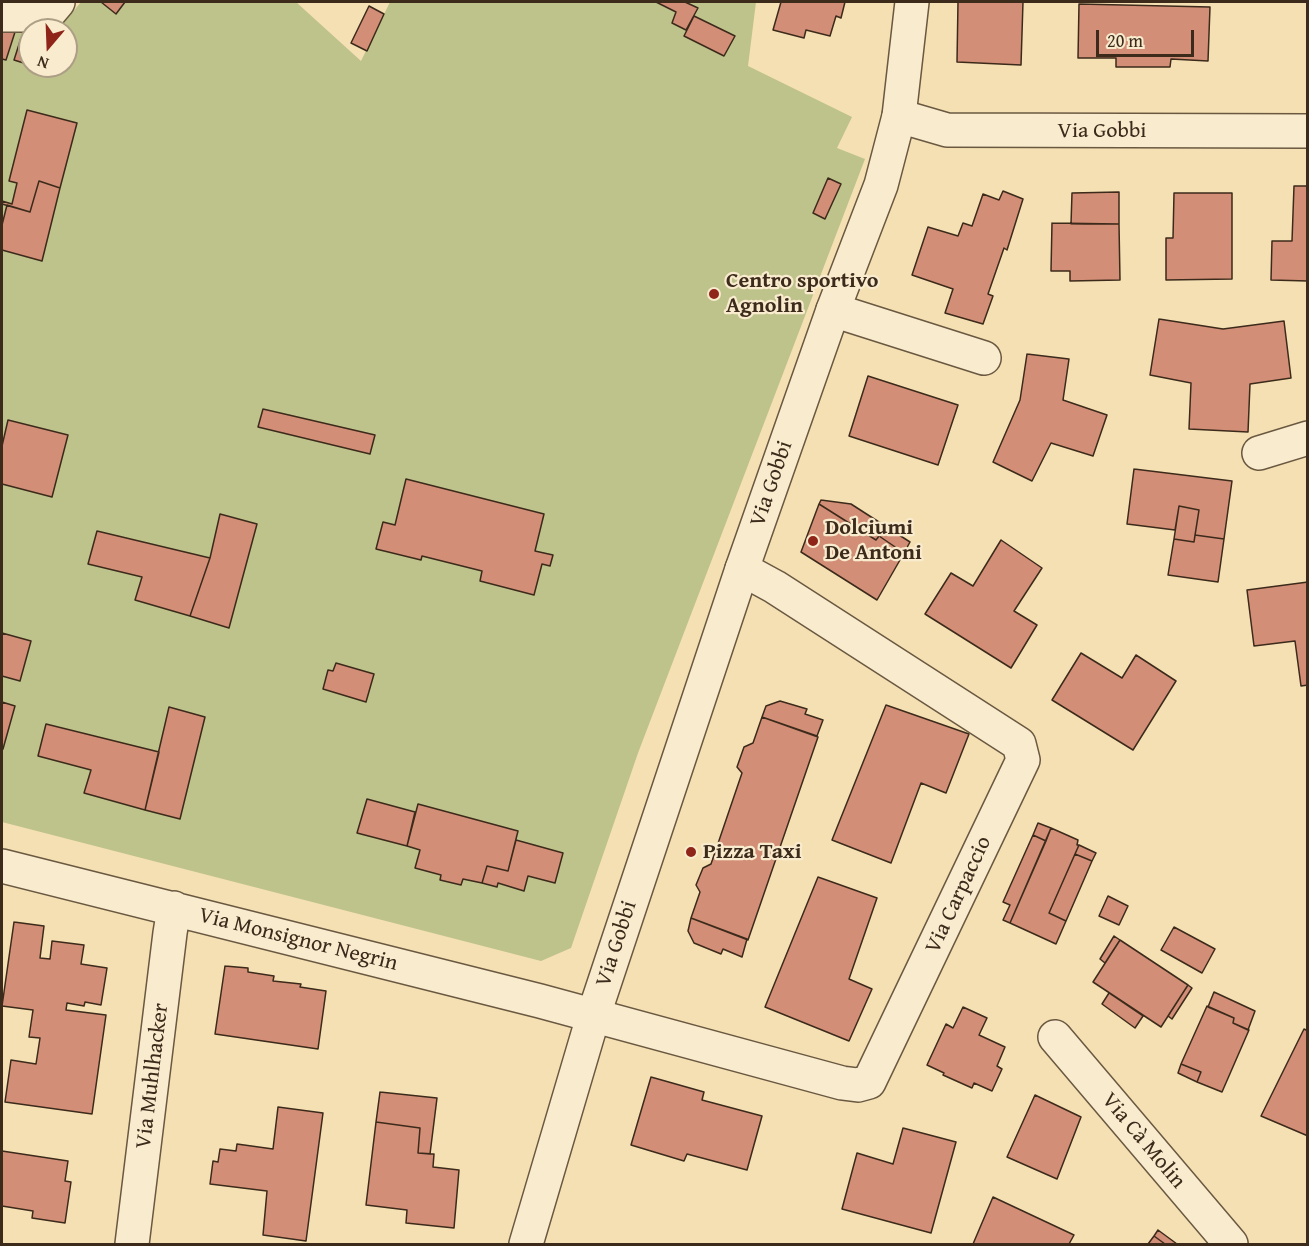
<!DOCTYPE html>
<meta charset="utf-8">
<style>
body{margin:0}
#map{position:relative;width:1309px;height:1246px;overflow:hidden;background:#f5e0b3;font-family:"Gentium Book Plus",serif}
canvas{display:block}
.frame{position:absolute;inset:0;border:3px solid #3c2a1b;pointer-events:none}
.north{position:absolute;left:18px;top:18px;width:60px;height:60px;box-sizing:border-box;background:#f8ebce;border:2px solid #ad9e86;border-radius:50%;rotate:199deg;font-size:16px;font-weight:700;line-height:24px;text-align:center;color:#3c2a1b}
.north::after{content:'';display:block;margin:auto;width:21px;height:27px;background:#8f2418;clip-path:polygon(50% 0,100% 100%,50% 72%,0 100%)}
.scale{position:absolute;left:1096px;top:30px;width:98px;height:27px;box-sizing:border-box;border:3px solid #3c2a1b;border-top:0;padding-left:8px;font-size:18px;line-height:21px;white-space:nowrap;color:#3c2a1b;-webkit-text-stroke:4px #f8ebce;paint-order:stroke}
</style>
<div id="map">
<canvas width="1309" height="1246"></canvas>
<div class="frame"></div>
<div class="north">N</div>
<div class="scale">20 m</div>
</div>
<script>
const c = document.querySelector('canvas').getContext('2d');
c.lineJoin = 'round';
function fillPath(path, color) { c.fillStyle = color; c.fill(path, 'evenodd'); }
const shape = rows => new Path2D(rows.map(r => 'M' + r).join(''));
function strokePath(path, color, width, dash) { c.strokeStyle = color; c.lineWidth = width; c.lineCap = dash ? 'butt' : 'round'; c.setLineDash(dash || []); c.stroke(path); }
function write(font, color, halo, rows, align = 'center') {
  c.font = font + ' "Gentium Book Plus",serif'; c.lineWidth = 4.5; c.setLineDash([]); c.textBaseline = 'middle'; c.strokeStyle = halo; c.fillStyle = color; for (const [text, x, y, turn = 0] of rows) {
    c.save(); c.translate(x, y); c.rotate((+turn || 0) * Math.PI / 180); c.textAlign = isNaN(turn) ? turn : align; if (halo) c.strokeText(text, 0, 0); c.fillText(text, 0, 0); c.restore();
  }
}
fillPath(shape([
 [81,2,296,2,361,61,390,2,756,2,748,66,852,117,837,148,865,159,638,753,571,948,541,961,2,822,2,27,15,32,30,30,30,66,66,66,66,30,31,30,61,26]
]), '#bec28b');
const building = shape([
 [101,2,125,2,116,14,101,2],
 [656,2,685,2,698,8,686,30,672,23,676,12,656,2],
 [781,2,845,2,841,18,836,16,830,36,806,30,804,38,773,30,781,2],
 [958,2,1023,2,1021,65,957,62,958,2],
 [1079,4,1210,7,1208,61,1171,59,1170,67,1116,67,1116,58,1078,58,1079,4],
 [369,6,384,14,367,51,351,43,369,6],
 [694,16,735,36,724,56,684,36,694,16],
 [2,27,15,32,6,60,2,59,2,27],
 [21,38,30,41,30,65,14,60,21,38],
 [27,110,77,123,60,188,39,181,30,212,2,204,2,201,12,204,17,183,9,181,27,110],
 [828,178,841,184,825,219,813,213,828,178],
 [39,181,60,188,42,261,2,250,2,225,7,205,30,212,39,181],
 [1294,186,1308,186,1308,281,1271,280,1272,241,1292,241,1294,186],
 [1003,191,1023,199,1007,250,1004,248,988,294,993,296,983,324,945,313,953,289,912,275,928,227,958,236,963,223,972,226,983,194,999,200,1003,191],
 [1119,192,1119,224,1071,224,1072,193,1119,192],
 [1174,193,1232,193,1232,279,1166,280,1166,238,1173,238,1174,193],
 [1052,223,1119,224,1120,280,1070,281,1070,271,1051,271,1052,223],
 [1159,319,1223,329,1284,321,1291,378,1250,384,1248,432,1189,429,1191,383,1150,375,1159,319],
 [1027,354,1069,359,1063,400,1107,415,1093,456,1051,443,1032,481,993,462,1020,400,1027,354],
 [868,376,958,405,938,465,849,436,868,376],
 [263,409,375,435,370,454,258,427,263,409],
 [8,420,68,435,52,497,2,484,2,446,8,420],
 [1134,469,1232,481,1224,539,1195,535,1199,510,1179,506,1175,530,1127,524,1134,469],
 [406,479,544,514,535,551,553,555,550,566,542,564,534,595,480,581,482,571,422,556,421,560,376,549,383,522,395,525,406,479],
 [821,500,851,504,910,542,904,553,879,536,876,540,819,504,821,500],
 [819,504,876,540,879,536,904,553,877,600,801,552,819,504],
 [1179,506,1199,510,1194,542,1174,539,1179,506],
 [220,514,257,524,229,628,190,616,210,558,220,514],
 [97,531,210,558,190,616,135,600,142,577,88,564,97,531],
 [1195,535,1224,539,1218,582,1168,575,1174,539,1194,542,1195,535],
 [1001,540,1042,568,1014,611,1037,625,1011,668,925,614,951,573,973,586,1001,540],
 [1308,582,1308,685,1301,686,1295,641,1254,646,1247,590,1308,582],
 [2,633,31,641,20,681,2,676,2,633],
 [1081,653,1122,678,1136,655,1176,681,1133,750,1052,700,1081,653],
 [336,663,374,674,366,702,323,689,328,670,333,671,336,663],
 [780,701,807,709,805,714,823,720,817,736,762,717,766,706,780,701],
 [2,702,15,706,3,749,2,748,2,702],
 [886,705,969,734,946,793,921,783,891,863,832,840,886,705],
 [169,707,205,717,180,819,145,810,169,707],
 [762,717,818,737,748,940,691,918,700,892,696,885,703,868,711,864,742,773,737,767,744,747,753,743,762,717],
 [46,724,159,752,145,810,84,793,91,770,38,756,46,724],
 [367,799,415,812,407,846,357,833,367,799],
 [418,804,518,831,508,871,487,866,482,883,463,879,461,885,440,880,441,875,415,868,420,850,407,846,418,804],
 [1038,823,1051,828,1046,841,1033,835,1038,823],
 [1051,828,1078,840,1077,845,1079,845,1049,913,1066,921,1056,944,1010,923,1051,828],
 [1033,835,1046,841,1010,923,1003,920,1010,905,1003,902,1033,835],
 [516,840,563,853,555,883,528,876,524,891,498,883,497,887,482,883,487,866,508,871,516,840],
 [1079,845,1096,853,1092,861,1075,854,1079,845],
 [1075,854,1092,861,1066,921,1049,913,1075,854],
 [818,877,877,898,849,979,872,989,849,1041,765,1007,818,877],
 [1108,896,1128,906,1119,925,1099,916,1108,896],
 [691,918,747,939,742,957,723,949,721,954,694,943,688,931,691,918],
 [14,922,44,926,40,958,50,959,52,941,84,945,81,964,107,968,101,1005,85,1002,84,1006,67,1003,66,1010,106,1015,92,1114,5,1102,11,1060,36,1064,40,1038,29,1037,33,1010,2,1006,14,922],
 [1174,927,1215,949,1202,973,1161,950,1174,927],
 [1114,936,1120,940,1105,963,1100,959,1114,936],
 [1120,940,1188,985,1161,1027,1093,982,1120,940],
 [225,966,248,968,248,972,274,976,273,981,301,984,300,987,326,991,318,1049,215,1034,225,966],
 [1188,985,1192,988,1172,1019,1168,1016,1188,985],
 [1214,992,1255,1011,1248,1030,1233,1023,1234,1018,1208,1007,1214,992],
 [1109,993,1143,1016,1135,1028,1102,1004,1109,993],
 [1207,1006,1234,1018,1233,1023,1249,1030,1222,1092,1197,1082,1201,1072,1181,1064,1207,1006],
 [963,1007,987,1018,979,1035,1005,1047,997,1066,1002,1069,992,1091,974,1083,972,1088,943,1075,944,1073,927,1065,946,1024,953,1028,963,1007],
 [1304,1029,1308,1031,1308,1136,1261,1116,1304,1029],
 [1181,1064,1201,1072,1197,1082,1178,1073,1181,1064],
 [651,1077,704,1092,702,1100,762,1116,747,1170,687,1154,684,1161,631,1145,651,1077],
 [380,1092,437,1098,430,1154,418,1153,420,1128,376,1122,380,1092],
 [1035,1095,1081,1117,1057,1179,1007,1157,1035,1095],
 [278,1107,323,1113,306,1241,263,1235,267,1191,210,1184,213,1161,218,1162,220,1149,236,1151,237,1144,273,1149,278,1107],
 [376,1122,420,1128,418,1153,434,1154,433,1167,459,1170,454,1228,406,1223,407,1210,366,1205,376,1122],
 [903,1128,956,1142,931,1233,842,1209,857,1153,893,1164,903,1128],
 [2,1151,68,1161,65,1181,71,1182,65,1223,32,1218,33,1211,2,1206,2,1151],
 [993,1197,1074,1235,1069,1244,973,1244,993,1197],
 [1158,1230,1177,1244,1165,1244,1154,1236,1158,1230],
 [1154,1236,1165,1244,1148,1244,1154,1236]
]);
fillPath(building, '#d28e76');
strokePath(building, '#3c2a1b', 1.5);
const minor = shape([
 [2,15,47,15,58,2],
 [899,116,947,130,1308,131],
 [833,310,984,358],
 [1259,453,1308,438],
 [2,866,540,1001,842,1083,858,1085,869,1082,1023,760,1019,744,775,587,742,569],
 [1055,1037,1231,1244],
 [132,1244,170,933,174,908]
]);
const tertiary = shape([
 [526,1244,593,1017,742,569,833,310,881,185,899,116,912,2]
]);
strokePath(minor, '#6a5841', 36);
strokePath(tertiary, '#6a5841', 36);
strokePath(minor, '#f8ebce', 33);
strokePath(tertiary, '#f8ebce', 33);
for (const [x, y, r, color] of [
 [714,294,6,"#8f2418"],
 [813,541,6,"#8f2418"],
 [691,852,6,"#8f2418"]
]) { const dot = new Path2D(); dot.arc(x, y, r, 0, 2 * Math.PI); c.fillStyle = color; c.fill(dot); strokePath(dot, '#f8ebce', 2); }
write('22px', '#3c2a1b', '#f8ebce', [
 ["Via Gobbi",1102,131],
 ["Via Gobbi",772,484,-71],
 ["Via Carpaccio",959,895,-65],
 ["Via Monsignor Negrin",298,940,14],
 ["Via Gobbi",617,944,-72],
 ["Via Muhlhacker",153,1076,-83],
 ["Via Cà Molin",1143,1141,50]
]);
write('bold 22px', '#3c2a1b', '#f8ebce', [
 ["Centro sportivo",726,281],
 ["Agnolin",726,306],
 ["Dolciumi",825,528],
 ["De Antoni",825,553],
 ["Pizza Taxi",703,852]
], 'left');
</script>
